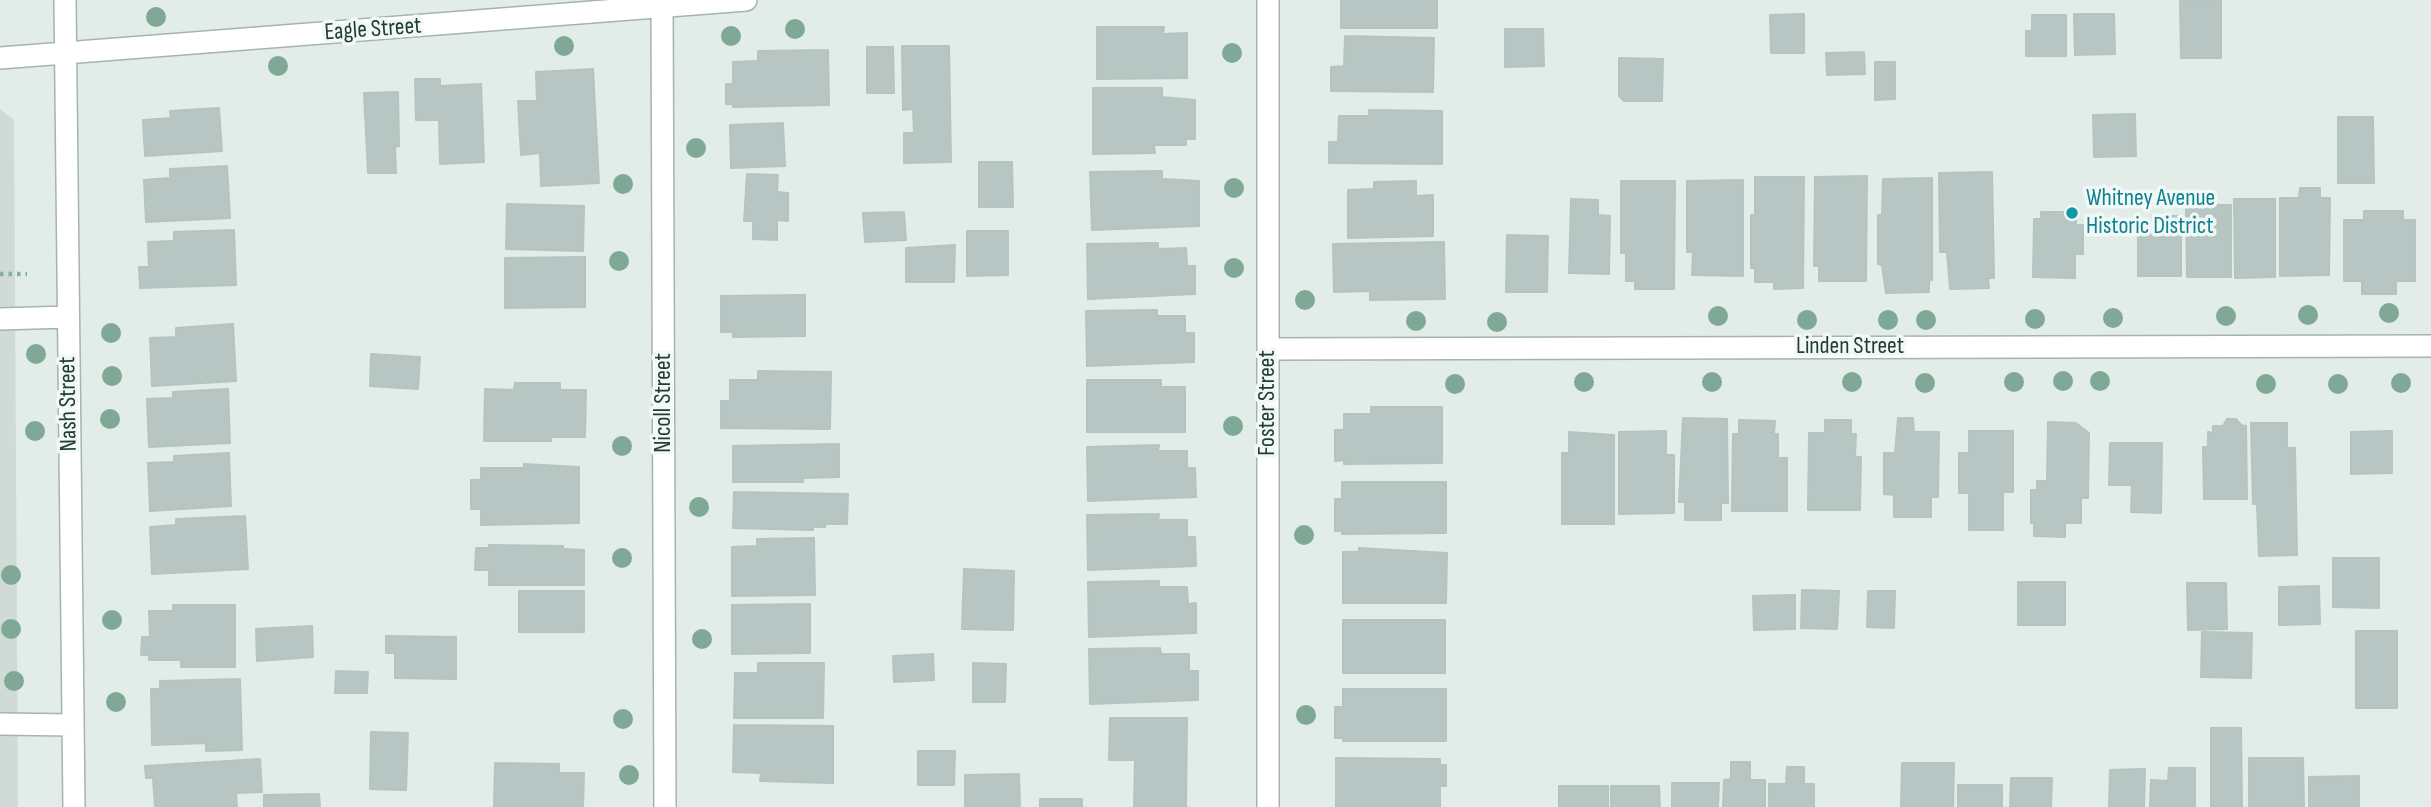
<!DOCTYPE html>
<style>
body{margin:0}
canvas{display:block;background:#e2ece9}
</style>
<canvas width="2431" height="807"></canvas>
<script>
const c = document.querySelector('canvas').getContext('2d');
c.lineJoin = 'round';
function fillPath(path, color) { c.fillStyle = color; c.fill(path, 'evenodd'); }
const shape = rows => new Path2D(rows.map(r => 'M' + r).join(''));
function strokePath(path, color, width, dash) { c.strokeStyle = color; c.lineWidth = width; c.lineCap = dash ? 'butt' : 'round'; c.setLineDash(dash || []); c.stroke(path); }
function write(font, color, halo, rows, align = 'center') {
  c.font = font + ' "Sofia Sans Condensed",sans-serif'; c.lineWidth = 7; c.setLineDash([]); c.textBaseline = 'middle'; c.strokeStyle = halo; c.fillStyle = color; for (const [text, x, y, turn = 0] of rows) {
    c.save(); c.translate(x, y); c.rotate((+turn || 0) * Math.PI / 180); c.textAlign = isNaN(turn) ? turn : align; if (halo) c.strokeText(text, 0, 0); c.fillText(text, 0, 0); c.restore();
  }
}
fillPath(shape([
 [0,109,14,120,18,807,0,807]
]), '#d0dbd8');
const building = shape([
 [1341,0,1437,0,1437,28,1341,28,1341,0],
 [2180,1,2221,1,2221,58,2181,58,2180,1],
 [1804,14,1804,53,1771,53,1770,15,1804,14],
 [2074,14,2114,14,2115,54,2075,55,2074,14],
 [2032,15,2066,15,2066,56,2026,56,2026,31,2032,31,2032,15],
 [1097,27,1164,27,1163,34,1187,33,1187,78,1097,79,1097,27],
 [1505,29,1543,29,1544,66,1505,67,1505,29],
 [1345,36,1434,38,1433,92,1331,91,1331,67,1344,66,1345,36],
 [902,46,949,46,951,162,904,163,904,133,914,133,913,109,903,110,902,46],
 [867,47,893,47,894,93,867,93,867,47],
 [828,50,829,105,733,107,733,104,726,104,726,84,733,84,733,62,758,61,758,51,828,50],
 [1864,52,1865,74,1827,75,1826,53,1864,52],
 [1619,58,1663,59,1662,101,1624,101,1619,96,1619,58],
 [1875,62,1895,62,1895,99,1875,100,1875,62],
 [593,69,599,183,541,186,540,153,521,155,518,101,537,101,536,72,593,69],
 [415,79,440,79,440,86,481,84,484,162,440,164,439,120,416,120,415,79],
 [1093,88,1162,88,1162,97,1195,100,1195,139,1186,139,1186,145,1154,145,1155,153,1093,154,1093,88],
 [398,92,399,146,395,147,396,173,368,173,364,93,398,92],
 [219,108,222,151,145,156,143,120,171,118,170,111,219,108],
 [1369,110,1442,111,1442,164,1329,163,1329,142,1338,142,1339,116,1369,116,1369,110],
 [2135,114,2136,156,2094,157,2093,115,2135,114],
 [2338,117,2373,117,2374,183,2338,183,2338,117],
 [783,123,785,166,731,168,730,125,783,123],
 [979,162,1012,162,1013,207,979,207,979,162],
 [227,166,230,218,146,222,144,180,170,178,170,169,227,166],
 [1162,171,1162,179,1199,181,1199,226,1092,230,1090,172,1162,171],
 [1992,172,1994,278,1988,278,1989,288,1950,289,1947,252,1940,252,1939,173,1992,172],
 [747,174,778,175,777,192,788,193,788,221,777,220,777,240,753,239,753,221,744,221,747,174],
 [1867,176,1866,281,1819,281,1819,266,1814,266,1815,177,1867,176],
 [1755,177,1804,177,1803,288,1774,289,1774,282,1755,282,1755,268,1751,268,1751,215,1755,215,1755,177],
 [1932,178,1932,280,1929,280,1929,292,1886,293,1882,265,1878,264,1878,215,1882,215,1883,179,1932,178],
 [1743,180,1743,276,1692,275,1693,252,1687,252,1687,181,1743,180],
 [1416,181,1416,196,1433,195,1433,236,1348,238,1348,190,1374,189,1374,182,1416,181],
 [1621,181,1675,181,1674,289,1635,289,1635,281,1626,281,1626,253,1621,253,1621,181],
 [2300,188,2320,188,2320,198,2330,198,2329,275,2280,276,2280,198,2299,198,2300,188],
 [1571,199,1598,200,1598,215,1610,216,1609,274,1569,273,1571,199],
 [2234,199,2275,199,2275,277,2235,278,2234,199],
 [507,204,584,206,583,251,506,249,507,204],
 [2186,205,2231,205,2231,277,2187,277,2186,205],
 [2364,211,2403,211,2403,220,2415,220,2415,281,2396,281,2396,294,2362,294,2362,281,2344,281,2344,220,2364,220,2364,211],
 [904,212,906,240,865,242,863,213,904,212],
 [2041,212,2070,212,2069,220,2076,220,2076,225,2083,225,2083,254,2075,254,2075,278,2033,277,2034,219,2041,219,2041,212],
 [2152,216,2181,216,2181,276,2138,276,2138,228,2152,228,2152,216],
 [234,230,236,285,140,288,139,267,149,267,148,242,174,241,174,232,234,230],
 [967,231,1008,231,1008,275,967,276,967,231],
 [1507,235,1548,236,1547,292,1506,292,1507,235],
 [1444,242,1445,299,1370,300,1370,291,1334,292,1333,244,1444,242],
 [1158,243,1158,249,1186,248,1187,266,1195,266,1195,294,1088,299,1087,244,1158,243],
 [955,245,954,282,906,282,906,248,955,245],
 [585,257,585,307,505,308,505,258,585,257],
 [805,295,805,336,733,337,733,332,721,332,721,296,805,295],
 [1157,310,1157,316,1185,316,1185,333,1194,333,1194,362,1087,366,1086,311,1157,310],
 [233,324,236,381,152,386,150,338,176,337,176,328,233,324],
 [371,354,420,357,418,389,370,386,371,354],
 [758,371,831,372,830,429,721,428,721,401,730,401,730,380,758,380,758,371],
 [1087,380,1161,380,1161,387,1185,387,1185,432,1087,432,1087,380],
 [515,383,560,383,560,390,586,390,585,437,551,437,551,441,484,441,485,389,514,390,515,383],
 [228,389,230,443,149,447,147,399,173,398,173,392,228,389],
 [1371,407,1442,407,1442,463,1344,464,1344,460,1335,461,1335,430,1344,430,1344,414,1371,414,1371,407],
 [1683,418,1727,419,1728,503,1721,503,1721,520,1685,520,1685,502,1679,502,1683,418],
 [1898,418,1913,418,1914,432,1939,432,1938,497,1931,497,1931,517,1894,517,1894,495,1884,494,1884,453,1895,453,1898,418],
 [2227,419,2236,419,2241,425,2246,426,2247,499,2204,499,2203,447,2208,447,2208,432,2213,433,2213,426,2223,426,2227,419],
 [1739,420,1775,421,1774,434,1778,434,1778,458,1787,458,1787,511,1732,511,1733,434,1739,434,1739,420],
 [1825,420,1851,420,1851,434,1856,434,1855,457,1861,457,1860,510,1808,510,1809,433,1825,433,1825,420],
 [2048,422,2076,423,2089,433,2088,498,2081,498,2081,523,2065,523,2065,537,2034,536,2034,523,2031,523,2031,490,2037,490,2037,481,2047,481,2048,422],
 [2251,423,2287,423,2287,448,2295,448,2297,555,2259,556,2257,504,2253,504,2251,423],
 [1666,431,1666,455,1674,455,1674,513,1619,514,1619,432,1666,431],
 [1969,431,2013,431,2013,492,2003,492,2003,530,1969,530,1969,493,1959,493,1959,453,1969,453,1969,431],
 [2392,431,2392,473,2351,474,2351,432,2392,431],
 [1569,432,1614,435,1614,524,1562,524,1562,453,1569,453,1569,432],
 [2110,443,2162,443,2161,513,2131,512,2132,485,2109,485,2110,443],
 [839,444,839,477,803,478,803,482,733,482,733,446,839,444],
 [1159,445,1158,451,1187,451,1187,468,1195,468,1196,497,1088,501,1087,447,1159,445],
 [229,453,231,506,150,511,148,463,174,462,174,456,229,453],
 [524,464,579,467,579,523,481,525,481,509,471,509,471,480,481,480,481,468,524,468,524,464],
 [1342,482,1446,482,1446,533,1342,534,1342,531,1335,531,1335,499,1342,499,1342,482],
 [734,492,848,494,847,524,825,524,825,527,813,527,813,530,733,528,734,492],
 [1159,514,1158,520,1187,520,1187,537,1195,537,1196,566,1088,570,1087,515,1159,514],
 [245,516,248,569,152,574,150,527,176,525,176,519,245,516],
 [814,538,815,595,732,596,732,547,757,546,757,539,814,538],
 [489,545,563,546,563,549,584,550,584,585,489,585,489,570,475,570,476,548,489,548,489,545],
 [1359,548,1447,553,1446,603,1343,603,1343,552,1359,552,1359,548],
 [2333,558,2379,558,2379,608,2333,607,2333,558],
 [964,569,1014,571,1013,630,962,629,964,569],
 [1159,581,1159,587,1187,587,1188,604,1196,603,1196,633,1089,637,1088,582,1159,581],
 [2018,582,2065,582,2065,625,2018,625,2018,582],
 [2187,583,2226,583,2227,629,2188,630,2187,583],
 [2319,586,2320,624,2279,625,2279,587,2319,586],
 [1802,590,1839,591,1837,629,1801,628,1802,590],
 [519,591,584,591,584,632,519,632,519,591],
 [1868,591,1895,591,1894,628,1867,627,1868,591],
 [1795,595,1795,629,1754,630,1753,596,1795,595],
 [810,604,810,653,732,654,732,605,810,604],
 [173,605,235,605,235,667,181,667,181,660,149,660,149,655,141,655,142,637,150,637,149,611,173,611,173,605],
 [1343,620,1445,620,1445,673,1343,673,1343,620],
 [312,626,313,657,257,661,256,629,312,626],
 [2356,631,2397,631,2397,708,2356,708,2356,631],
 [2202,632,2252,633,2251,678,2201,677,2202,632],
 [386,636,456,637,456,679,395,678,395,653,386,653,386,636],
 [1160,648,1161,654,1189,654,1189,671,1198,671,1198,700,1090,704,1089,649,1160,648],
 [933,654,934,680,894,682,893,656,933,654],
 [758,663,824,663,823,718,734,718,735,673,758,673,758,663],
 [973,663,1006,664,1005,702,973,702,973,663],
 [336,671,368,672,367,693,335,693,336,671],
 [240,679,242,750,206,751,206,743,152,745,151,689,160,689,160,681,240,679],
 [1343,689,1446,689,1446,741,1343,741,1343,738,1335,738,1335,707,1343,707,1343,689],
 [1110,718,1187,718,1186,807,1134,807,1135,760,1109,760,1110,718],
 [734,725,833,726,833,783,760,781,761,773,733,772,734,725],
 [2211,728,2241,728,2242,807,2211,807,2211,728],
 [371,732,408,733,406,790,370,789,371,732],
 [918,751,955,751,954,785,918,785,918,751],
 [1336,758,1440,759,1440,765,1446,765,1446,786,1440,786,1440,807,1336,807,1336,758],
 [2249,758,2303,758,2304,807,2249,807,2249,758],
 [260,759,262,792,236,793,237,807,155,807,153,778,146,778,145,766,260,759],
 [1731,762,1750,762,1750,780,1765,780,1765,807,1723,807,1724,780,1731,779,1731,762],
 [495,763,559,764,559,773,584,773,583,807,494,807,495,763],
 [1902,763,1954,763,1953,807,1901,807,1902,763],
 [1787,767,1804,767,1804,784,1814,784,1814,807,1769,807,1769,784,1786,784,1787,767],
 [2169,768,2195,768,2195,807,2150,807,2151,780,2168,781,2169,768],
 [2145,769,2144,807,2109,807,2110,770,2145,769],
 [1019,774,1020,807,965,807,965,775,1019,774],
 [2359,776,2359,807,2309,807,2309,777,2359,776],
 [2011,778,2052,778,2051,807,2010,807,2011,778],
 [1672,783,1719,783,1718,807,1672,807,1672,783],
 [1958,785,2002,785,2002,807,1958,807,1958,785],
 [1559,786,1608,786,1608,807,1559,807,1559,786],
 [1611,786,1659,786,1660,807,1611,807,1611,786],
 [319,794,320,807,264,807,264,795,319,794],
 [1040,799,1082,799,1082,807,1040,807,1040,799]
]);
fillPath(building, '#b7c6c2');
strokePath(building, '#b4c5c1', 2);
const minor = shape([
 [65,0,74,807],
 [662,0,665,807],
 [1268,0,1268,807],
 [0,58,746,0],
 [0,319,67,317],
 [1268,349,2431,346],
 [0,724,73,725]
]);
strokePath(minor, '#a5b4b1', 24);
strokePath(shape([
 [0,274,27,274]
]), '#83aea7', 4.5, [3.5, 5]);
strokePath(minor, '#fff', 21);
c.fillStyle = '#7fa996';
for (const [x, y] of [
 [156,17],
 [795,29],
 [731,36],
 [564,46],
 [1232,53],
 [278,66],
 [696,148],
 [623,184],
 [1234,188],
 [619,261],
 [1234,268],
 [1305,300],
 [2389,313],
 [2308,315],
 [1718,316],
 [2226,316],
 [2113,318],
 [2035,319],
 [1807,320],
 [1888,320],
 [1926,320],
 [1416,321],
 [1497,322],
 [111,333],
 [36,354],
 [112,376],
 [2063,381],
 [2100,381],
 [1584,382],
 [1712,382],
 [1852,382],
 [2014,382],
 [1925,383],
 [2401,383],
 [1455,384],
 [2266,384],
 [2338,384],
 [110,419],
 [1233,426],
 [35,431],
 [622,446],
 [699,507],
 [1304,535],
 [622,558],
 [11,575],
 [112,620],
 [11,629],
 [702,639],
 [14,681],
 [116,702],
 [1306,715],
 [623,719],
 [629,775]
]) { c.beginPath(); c.arc(x, y, 10, 0, 2 * Math.PI); c.fill(); }
for (const [x, y, r, color] of [
 [2072,213,7,"#0f9aa8"]
]) { const dot = new Path2D(); dot.arc(x, y, r, 0, 2 * Math.PI); c.fillStyle = color; c.fill(dot); strokePath(dot, '#f2f8f6', 2.5); }
write('24px', '#223c39', '#f2f8f6', [
 ["Eagle Street",373,30,-4],
 ["Linden Street",1850,347],
 ["Nicoll Street",664,403,-90],
 ["Foster Street",1268,403,-90],
 ["Nash Street",69,404,-91]
]);
write('24px', '#0d838f', '#f2f8f6', [
 ["Whitney Avenue",2086,199],
 ["Historic District",2086,227]
], 'left');
</script>
